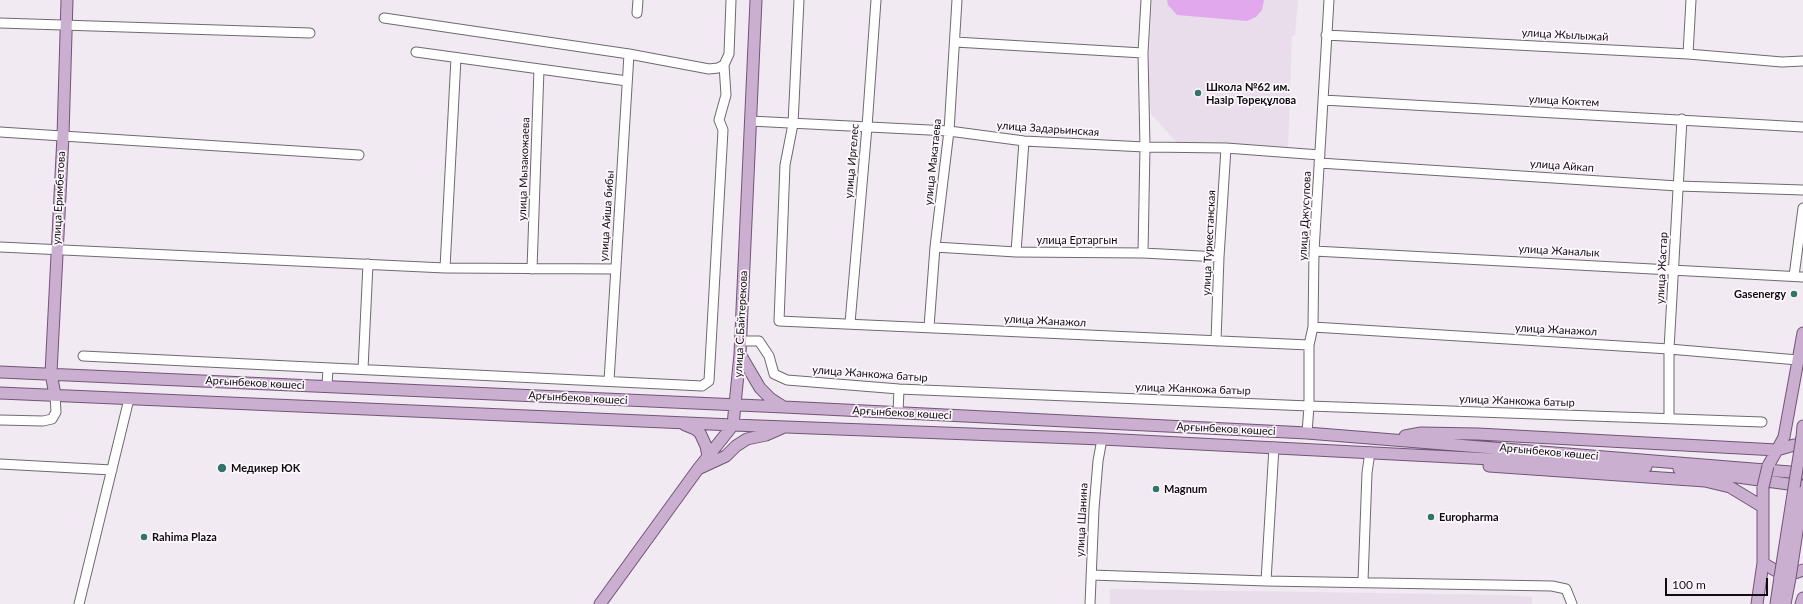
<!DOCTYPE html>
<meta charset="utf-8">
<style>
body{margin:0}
#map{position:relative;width:1803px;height:604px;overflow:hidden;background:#f1eaf2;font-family:Lato,sans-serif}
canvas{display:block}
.scale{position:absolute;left:1665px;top:578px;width:103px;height:18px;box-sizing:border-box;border:2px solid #0f0d0f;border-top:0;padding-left:5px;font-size:12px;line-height:14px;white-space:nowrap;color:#0f0d0f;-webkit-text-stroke:3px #fef8fe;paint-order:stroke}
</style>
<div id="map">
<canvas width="1803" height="604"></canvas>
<div class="scale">100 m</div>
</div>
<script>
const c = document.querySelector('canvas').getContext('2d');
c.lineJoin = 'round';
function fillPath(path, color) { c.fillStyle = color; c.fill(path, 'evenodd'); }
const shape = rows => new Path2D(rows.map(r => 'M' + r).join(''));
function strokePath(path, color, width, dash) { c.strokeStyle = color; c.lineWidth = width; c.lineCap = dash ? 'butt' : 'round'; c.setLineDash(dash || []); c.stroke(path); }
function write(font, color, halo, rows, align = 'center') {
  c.font = font + ' Lato,sans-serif'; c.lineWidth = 3.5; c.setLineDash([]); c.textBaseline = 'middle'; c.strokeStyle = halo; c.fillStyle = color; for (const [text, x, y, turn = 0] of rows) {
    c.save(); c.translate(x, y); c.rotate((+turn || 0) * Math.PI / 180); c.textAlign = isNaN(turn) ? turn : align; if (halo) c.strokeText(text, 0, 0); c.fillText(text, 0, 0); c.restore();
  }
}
fillPath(shape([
 [1152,0,1298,0,1295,35,1292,36,1288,150,1178,144,1151,114,1148,78],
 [1110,589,1507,595,1532,597,1532,604,1110,604]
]), '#e9ddeb');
fillPath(shape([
 [1167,0,1264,0,1262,10,1256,17,1247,21,1177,15,1168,5]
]), '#e2a8ed');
const minor = shape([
 [799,0,793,124,785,165,779,321,1309,345],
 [637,13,638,0],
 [384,18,629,54,709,69,718,68,724,65,729,54,731,0],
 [0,23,310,33],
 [1326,35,1688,54,1782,62,1803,61],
 [955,42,1143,53],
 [416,52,627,81],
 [1688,54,1691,0],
 [1323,100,1803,127],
 [750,121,949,131,1024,141,1145,147,1226,148,1320,155],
 [0,132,359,155],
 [1319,163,1678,186,1803,190],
 [0,247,445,268,616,269],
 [935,247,1016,252,1143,253,1219,257],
 [1314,251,1803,277],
 [1016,252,1024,141],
 [1143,253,1145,147,1143,53,1146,0],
 [445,268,456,58],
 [532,269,539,69],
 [1794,276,1803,208],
 [850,323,867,127,876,0],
 [929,327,935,247,949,131,957,0],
 [1313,327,1669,349,1798,360],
 [741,341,759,341,769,356,774,374,787,380,899,389,1309,406,1762,422],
 [1216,341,1219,257,1226,148],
 [83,356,702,386,709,381,723,130,719,120,726,95,724,65],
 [363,369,368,264],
 [609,381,629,54],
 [327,386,328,368],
 [898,413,899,389],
 [1669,418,1669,349,1682,119],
 [0,420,43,421,52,419,56,412,55,395],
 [1307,433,1309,406,1309,345,1313,327,1314,251,1329,0],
 [0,464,112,470],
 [1091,575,1266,581,1552,586,1566,589,1572,604],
 [1266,581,1274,447],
 [1363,581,1367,473,1370,452],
 [79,604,129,399],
 [1090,604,1094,509,1098,461,1102,439]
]);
const major = shape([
 [740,354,760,388,771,399,782,406],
 [0,372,784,407,1307,433,1803,473],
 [0,393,733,425,1102,439,1646,467],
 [55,395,51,373,63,136,67,0],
 [685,425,695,429,700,433,706,446,708,456],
 [1405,436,1421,433,1478,434,1777,450,1784,437,1803,333],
 [1802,437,1803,426],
 [1489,466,1705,481,1730,487,1763,507],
 [1768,466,1777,450,1794,445,1803,446],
 [700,468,726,456,736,446,747,439,766,435,782,428],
 [1679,469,1803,486],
 [1763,487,1763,563,1783,575,1789,575,1803,570],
 [600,604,698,469,733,425,740,354,756,0],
 [1757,604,1763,563],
 [1776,604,1780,577],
 [1785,604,1790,578],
 [1801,604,1803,598]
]);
strokePath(minor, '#6f6970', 11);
strokePath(major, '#725478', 13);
strokePath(minor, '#fff', 9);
strokePath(major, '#cbafd0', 11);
const majorBridge = shape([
 [1763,487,1768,466],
 [1780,577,1802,437],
 [1790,578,1803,492]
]);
strokePath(majorBridge, '#725478', 13, []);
strokePath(majorBridge, '#cbafd0', 11);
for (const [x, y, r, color] of [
 [1198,93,4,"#317568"],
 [1794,294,4,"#317568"],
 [222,468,5,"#317568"],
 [1156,489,4,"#317568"],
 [1431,517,4,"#317568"],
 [144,537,4,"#317568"]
]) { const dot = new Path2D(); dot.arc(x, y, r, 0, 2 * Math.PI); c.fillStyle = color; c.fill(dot); strokePath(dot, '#fef8fe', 1.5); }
write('11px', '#0f0d0f', '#fef8fe', [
 ["улица Жылыжай",1565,35,3],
 ["улица Коктем",1564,101,3],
 ["улица Задарьинская",1048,129,4],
 ["улица Иргелес",852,161,-85],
 ["улица Макатаева",933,162,-84],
 ["улица Айкап",1562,166,4],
 ["улица Мызакожаева",524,169,-88],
 ["улица Еримбетова",59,198,-87],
 ["улица Айша бибы",607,216,-86],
 ["улица Джусупова",1305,216,-87],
 ["улица Ертаргын",1077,240],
 ["улица Туркестанская",1209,243,-87],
 ["улица Жаналык",1559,251,3],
 ["улица Жастар",1662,268,-87],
 ["улица Жанажол",1045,321,3],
 ["улица С.Байтерекова",741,324,-87],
 ["улица Жанажол",1556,330,3],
 ["улица Жанкожа батыр",870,374,4],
 ["Арғынбеков көшесі",255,383,3],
 ["улица Жанкожа батыр",1193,389,2],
 ["Арғынбеков көшесі",578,398,3],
 ["улица Жанкожа батыр",1517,401,2],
 ["Арғынбеков көшесі",902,413,3],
 ["Арғынбеков көшесі",1226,429,3],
 ["Арғынбеков көшесі",1549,452,5],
 ["улица Шанина",1082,520,-87]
]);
write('bold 11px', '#0f0d0f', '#fef8fe', [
 ["Школа №62 им.",1206,87],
 ["Назір Төреқұлова",1206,100],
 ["Gasenergy",1786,294,"right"],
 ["Медикер ЮK",231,468],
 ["Magnum",1164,489],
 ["Europharma",1439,517],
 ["Rahima Plaza",152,537]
], 'left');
</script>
